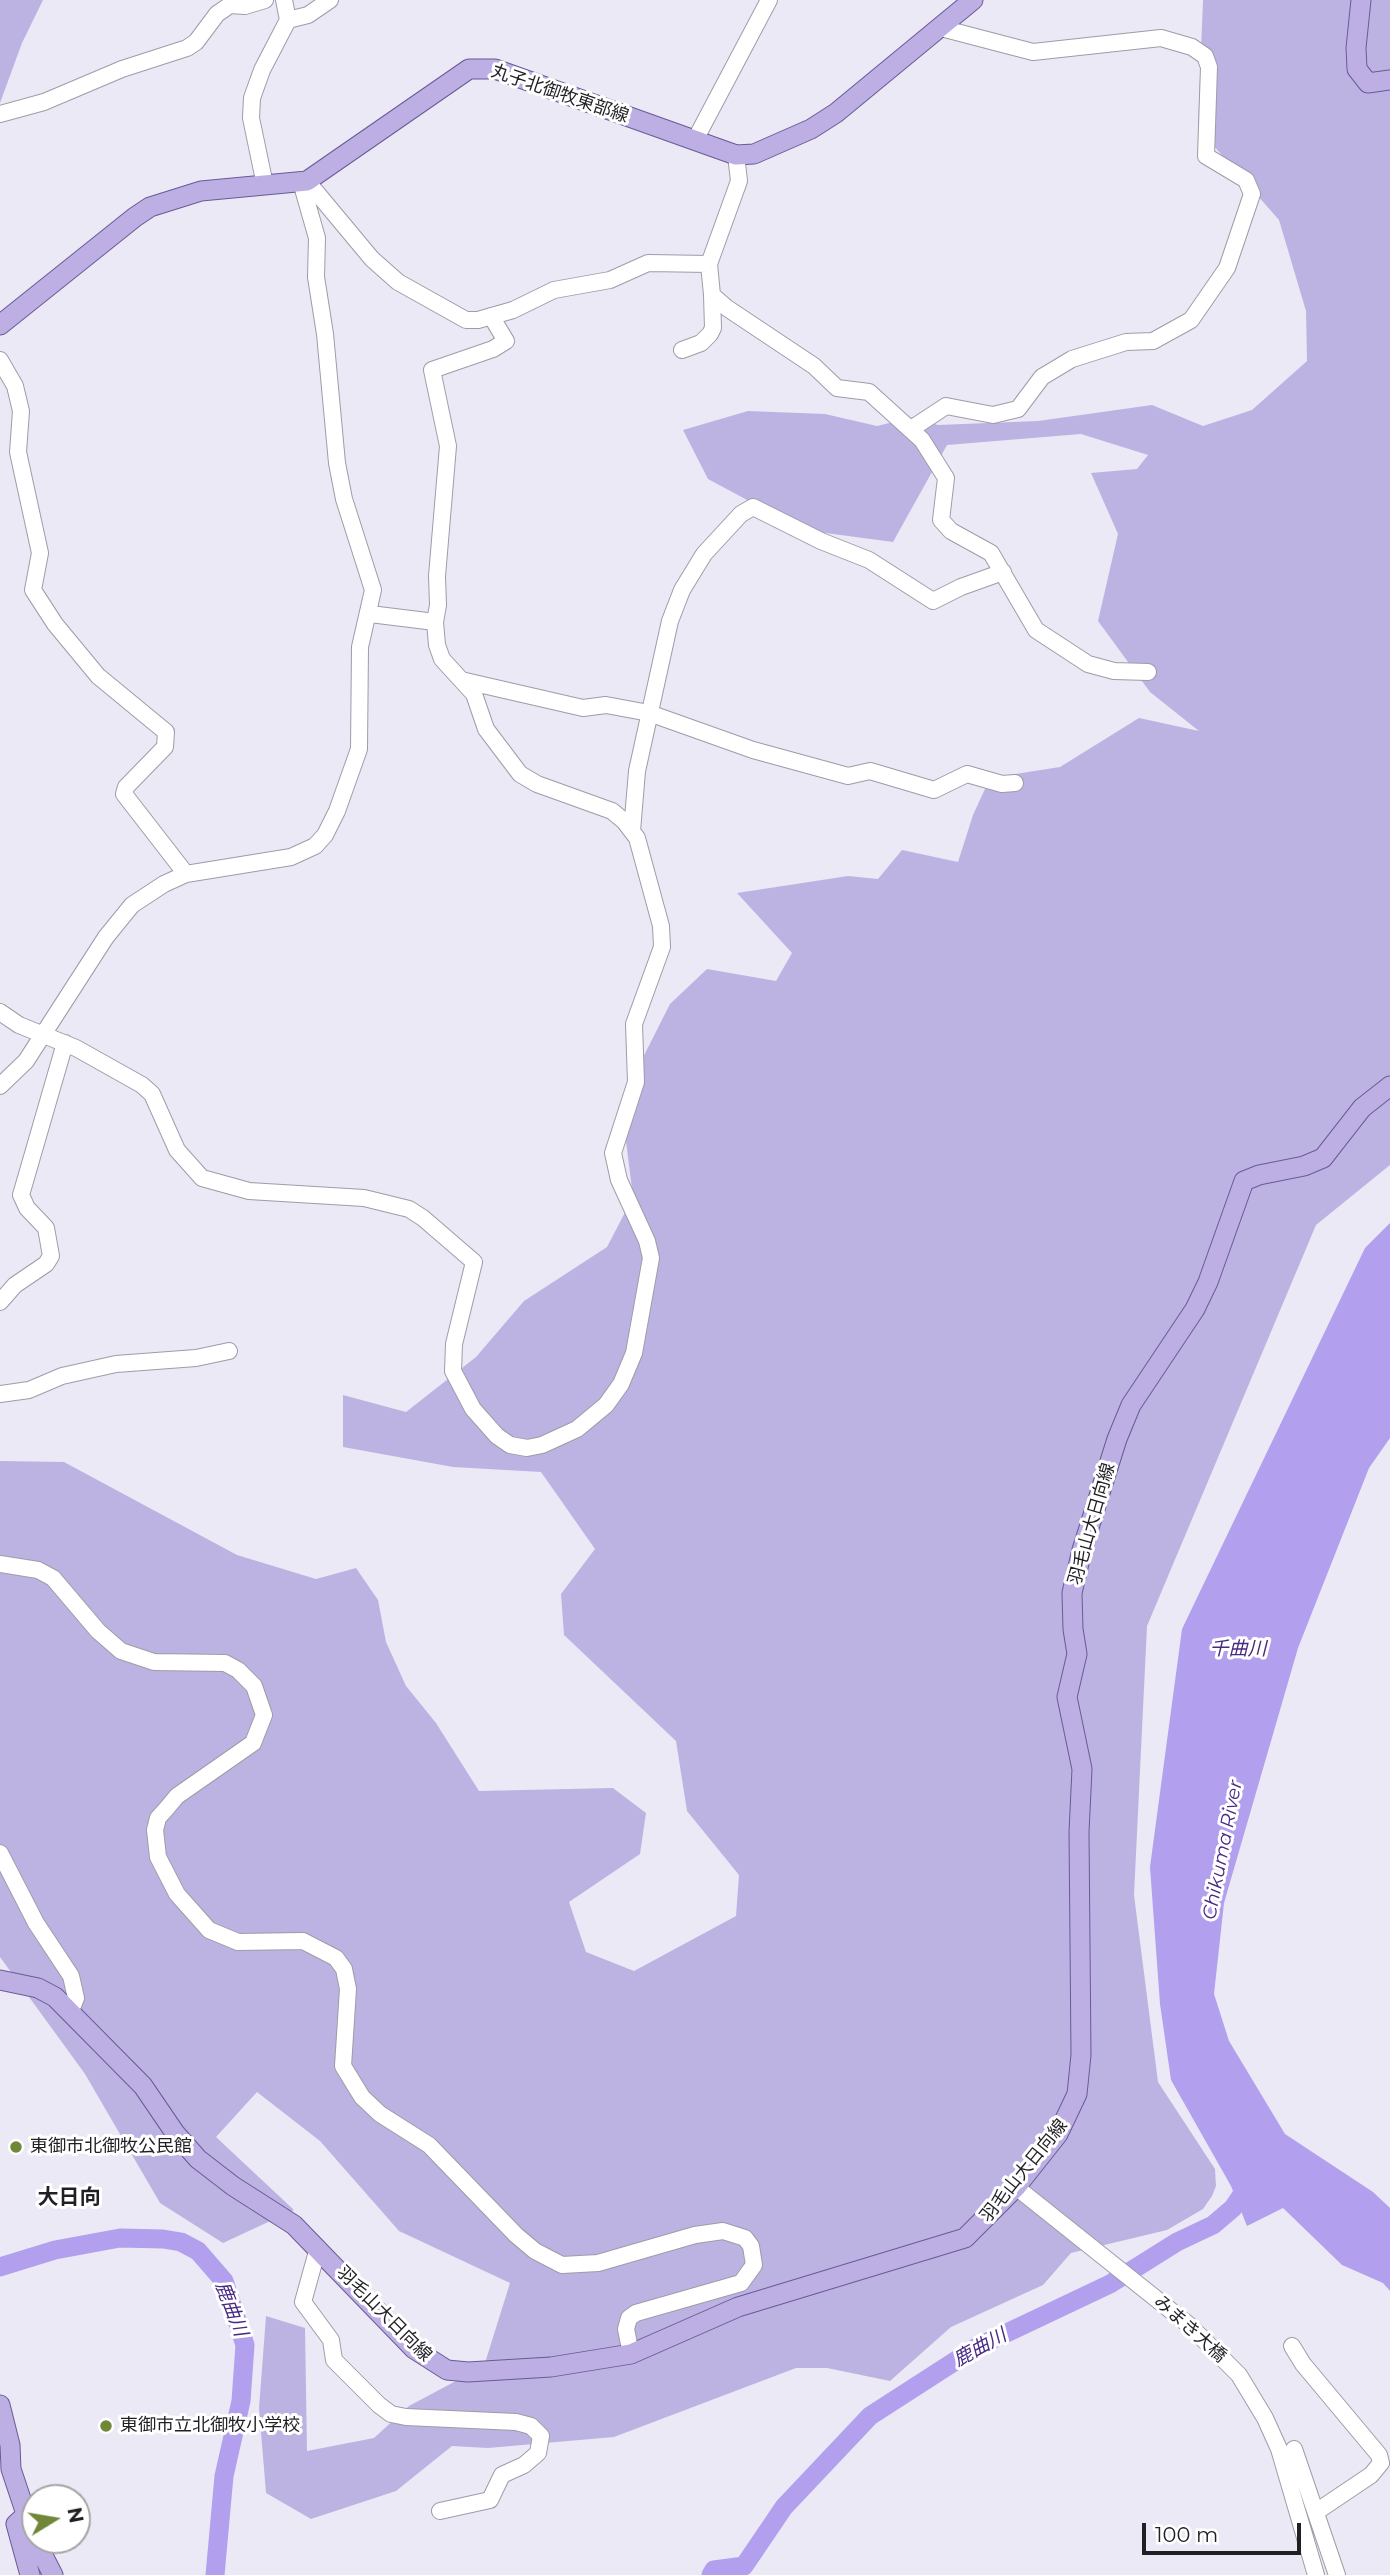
<!DOCTYPE html>
<meta charset="utf-8">
<style>
body{margin:0}
#map{position:relative;width:1390px;height:2575px;overflow:hidden;background:#ebe9f5;font-family:Montserrat,sans-serif}
canvas{display:block}
.north{position:absolute;left:21px;top:2484px;width:70px;height:70px;box-sizing:border-box;background:#fff;border:2px solid #a6a5a7;border-radius:50%;rotate:79deg;font-size:19px;font-weight:700;line-height:28px;text-align:center;color:#201f24}
.north::after{content:'';display:block;margin:auto;width:24px;height:32px;background:#718637;clip-path:polygon(50% 0,100% 100%,50% 72%,0 100%)}
.scale{position:absolute;left:1142px;top:2523px;width:159px;height:32px;box-sizing:border-box;border:4px solid #201f24;border-top:0;padding-left:9px;font-size:21px;line-height:24px;white-space:nowrap;color:#201f24;-webkit-text-stroke:5px #fff;paint-order:stroke}
</style>
<div id="map">
<canvas width="1390" height="2575"></canvas>
<div class="north">N</div>
<div class="scale">100 m</div>
</div>
<script>
const c = document.querySelector('canvas').getContext('2d');
c.lineJoin = 'round';
function fillPath(path, color) { c.fillStyle = color; c.fill(path, 'evenodd'); }
const shape = rows => new Path2D(rows.map(r => 'M' + r).join(''));
function strokePath(path, color, width, dash) { c.strokeStyle = color; c.lineWidth = width; c.lineCap = dash ? 'butt' : 'round'; c.setLineDash(dash || []); c.stroke(path); }
function write(font, color, halo, rows, align = 'center') {
  c.font = font + ' Montserrat,"Noto Sans JP",sans-serif'; c.lineWidth = 6; c.setLineDash([]); c.textBaseline = 'middle'; c.strokeStyle = halo; c.fillStyle = color; for (const [text, x, y, turn = 0] of rows) {
    c.save(); c.translate(x, y); c.rotate((+turn || 0) * Math.PI / 180); c.textAlign = isNaN(turn) ? turn : align; if (halo) c.strokeText(text, 0, 0); c.fillText(text, 0, 0); c.restore();
  }
}
fillPath(shape([
 [0,0,43,0,22,43,0,103],
 [1203,0,1390,0,1390,1165,1316,1225,1147,1626,1134,1895,1158,2082,1215,2169,1216,2186,1212,2196,1203,2209,1167,2230,1071,2253,1043,2285,951,2327,890,2381,827,2368,796,2368,614,2437,488,2448,452,2446,396,2491,311,2519,266,2493,259,2408,266,2316,305,2328,307,2451,374,2438,409,2406,484,2366,510,2283,399,2231,320,2141,257,2092,216,2137,294,2210,223,2243,160,2203,85,2074,0,1957,0,1461,64,1462,237,1555,316,1579,356,1568,378,1600,386,1642,406,1686,436,1723,479,1791,613,1788,646,1813,640,1854,569,1902,586,1952,634,1971,736,1916,739,1875,687,1811,676,1741,564,1635,561,1594,595,1549,541,1472,453,1467,343,1447,343,1395,406,1412,476,1357,524,1301,607,1247,633,1197,621,1101,670,1004,707,969,776,981,792,953,737,893,848,876,878,879,902,850,958,862,973,815,990,778,1060,767,1139,718,1199,731,1150,692,1098,621,1118,534,1091,473,1137,469,1148,455,1081,434,947,445,893,542,803,530,708,479,683,430,748,411,825,414,877,426,914,417,938,425,1038,421,1152,405,1203,426,1252,410,1307,361,1306,311,1279,220,1198,128]
]), '#bdb3e3');
fillPath(shape([
 [1390,1223,1390,1438,1369,1468,1298,1648,1224,1903,1214,1994,1229,2041,1285,2134,1373,2192,1390,2208,1390,2291,1383,2283,1342,2265,1283,2208,1247,2226,1231,2186,1171,2080,1160,2004,1150,1867,1182,1629,1365,1248]
]), '#b29fee');
strokePath(shape([
 [0,2267,55,2250,120,2238,163,2239,181,2242,198,2251,224,2281,245,2345,241,2401,224,2476,215,2575],
 [711,2575,714,2570,744,2566,784,2507,870,2416,977,2347,1110,2284,1177,2242,1213,2225,1233,2208,1251,2181]
]), '#b29fee', 19);
const minor = shape([
 [288,20,308,15,330,0],
 [0,114,44,102,122,69,187,48,196,42,217,14,230,5,245,6,265,0],
 [695,140,769,0],
 [307,181,372,259,398,282,466,320,478,320,513,310,554,290,610,280,648,263,709,264,739,181,736,155],
 [265,185,251,118,252,98,262,70,288,20,284,0],
 [709,264,712,295,727,308,814,366,837,388,869,392,922,440,946,478,941,520,951,531,991,553,1036,630,1088,664,1114,671,1148,672],
 [682,350,701,343,710,334,713,328,712,295],
 [0,360,15,386,21,411,18,452,40,553,33,590,55,624,98,676,166,732,165,747,126,787,124,794,186,874],
 [911,429,946,406,993,415,1018,409,1042,377,1072,359,1126,342,1153,341,1191,320,1227,268,1252,194,1246,180,1206,156,1209,67,1205,56,1192,47,1161,38,1033,52,941,28],
 [370,614,435,622],
 [461,680,583,708,606,705,649,713,753,750,848,776,870,771,934,790,967,774,1002,784,1015,783],
 [632,831,637,771,670,621,682,590,704,554,741,514,753,507,821,541,869,560,933,601,961,587,1003,572],
 [0,1012,19,1025,76,1048,142,1085,152,1094,177,1150,202,1178,249,1191,364,1198,409,1209,423,1218,474,1262,454,1344,453,1371,473,1409,497,1436,510,1445,527,1448,542,1445,577,1429,606,1405,621,1384,634,1353,651,1258,647,1241,619,1180,613,1153,636,1082,634,1024,662,947,661,926,637,838,624,821,612,811,537,784,520,774,486,729,474,694,442,659,437,645,435,622,438,605,437,576,448,446,432,370,493,349,506,341,491,316],
 [0,1086,26,1061,106,937,132,905,164,884,186,874,291,857,315,846,325,835,337,811,359,749,360,647,373,590,344,499,337,463,325,334,316,277,317,238,301,182],
 [0,1302,15,1285,46,1264,51,1256,46,1228,27,1208,21,1195,65,1043],
 [0,1394,29,1390,62,1376,116,1364,196,1358,229,1351],
 [0,1564,38,1570,53,1578,98,1631,121,1651,154,1662,225,1663,238,1670,254,1686,264,1715,253,1743,177,1796,167,1808,158,1818,155,1830,158,1857,177,1894,209,1930,238,1942,303,1941,336,1958,344,1969,348,1989,343,2066,362,2097,380,2114,429,2145,516,2235,535,2251,562,2265,598,2263,695,2235,723,2231,745,2238,751,2246,754,2265,741,2283,636,2313,629,2318,626,2329,631,2354],
 [0,1853,36,1923,71,1976,76,1998,71,2011],
 [1016,2187,1189,2325,1239,2375,1265,2418,1279,2449,1316,2575],
 [318,2248,303,2302,331,2340,334,2360,379,2405,391,2414,406,2417,516,2422,531,2426,541,2436,538,2453,524,2465,502,2475,490,2500,440,2511],
 [1292,2346,1303,2364,1379,2455,1381,2463,1371,2475,1316,2512],
 [1294,2449,1337,2575]
]);
const major = shape([
 [1361,0,1356,48,1357,69,1368,83,1390,80],
 [0,325,135,217,150,207,201,191,307,181,469,69,495,69,736,155,754,154,811,129,836,113,973,0],
 [0,1980,38,1988,55,1997,143,2086,175,2133,198,2159,233,2186,294,2225,414,2349,447,2370,468,2372,551,2367,631,2354,738,2307,965,2238,1016,2187,1058,2134,1077,2094,1081,2055,1079,1832,1082,1769,1067,1697,1077,1654,1073,1629,1072,1593,1082,1550,1117,1439,1131,1405,1195,1309,1208,1282,1244,1181,1259,1175,1304,1166,1323,1158,1362,1108,1390,1086],
 [0,2405,10,2445,11,2469,34,2538,53,2575],
 [26,2515,16,2524,30,2575]
]);
strokePath(minor, '#9e9ca7', 18);
strokePath(major, '#695a95', 21);
strokePath(minor, '#fff', 16);
strokePath(major, '#bdafe4', 19);
for (const [x, y, r, color] of [
 [16,2147,7,"#718637"],
 [106,2426,7,"#718637"]
]) { const dot = new Path2D(); dot.arc(x, y, r, 0, 2 * Math.PI); c.fillStyle = color; c.fill(dot); strokePath(dot, '#fff', 2.5); }
write('18px', '#201f24', '#fff', [
 ["丸子北御牧東部線",560,94,19],
 ["羽毛山大日向線",1092,1524,-74],
 ["羽毛山大日向線",1024,2171,-51],
 ["羽毛山大日向線",384,2314,45],
 ["みまき大橋",1190,2329,42]
]);
write('18px', '#201f24', '#fff', [
 ["東御市北御牧公民館",30,2147],
 ["東御市立北御牧小学校",120,2426]
], 'left');
write('italic 19px', '#482983', '#fff', [
 ["千曲川",1238,1649],
 ["Chikuma River",1223,1850,-79],
 ["鹿曲川",231,2309,69],
 ["鹿曲川",980,2348,-29]
]);
write('bold 21px', '#201f24', '#fff', [
 ["大日向",69,2198]
]);
</script>
